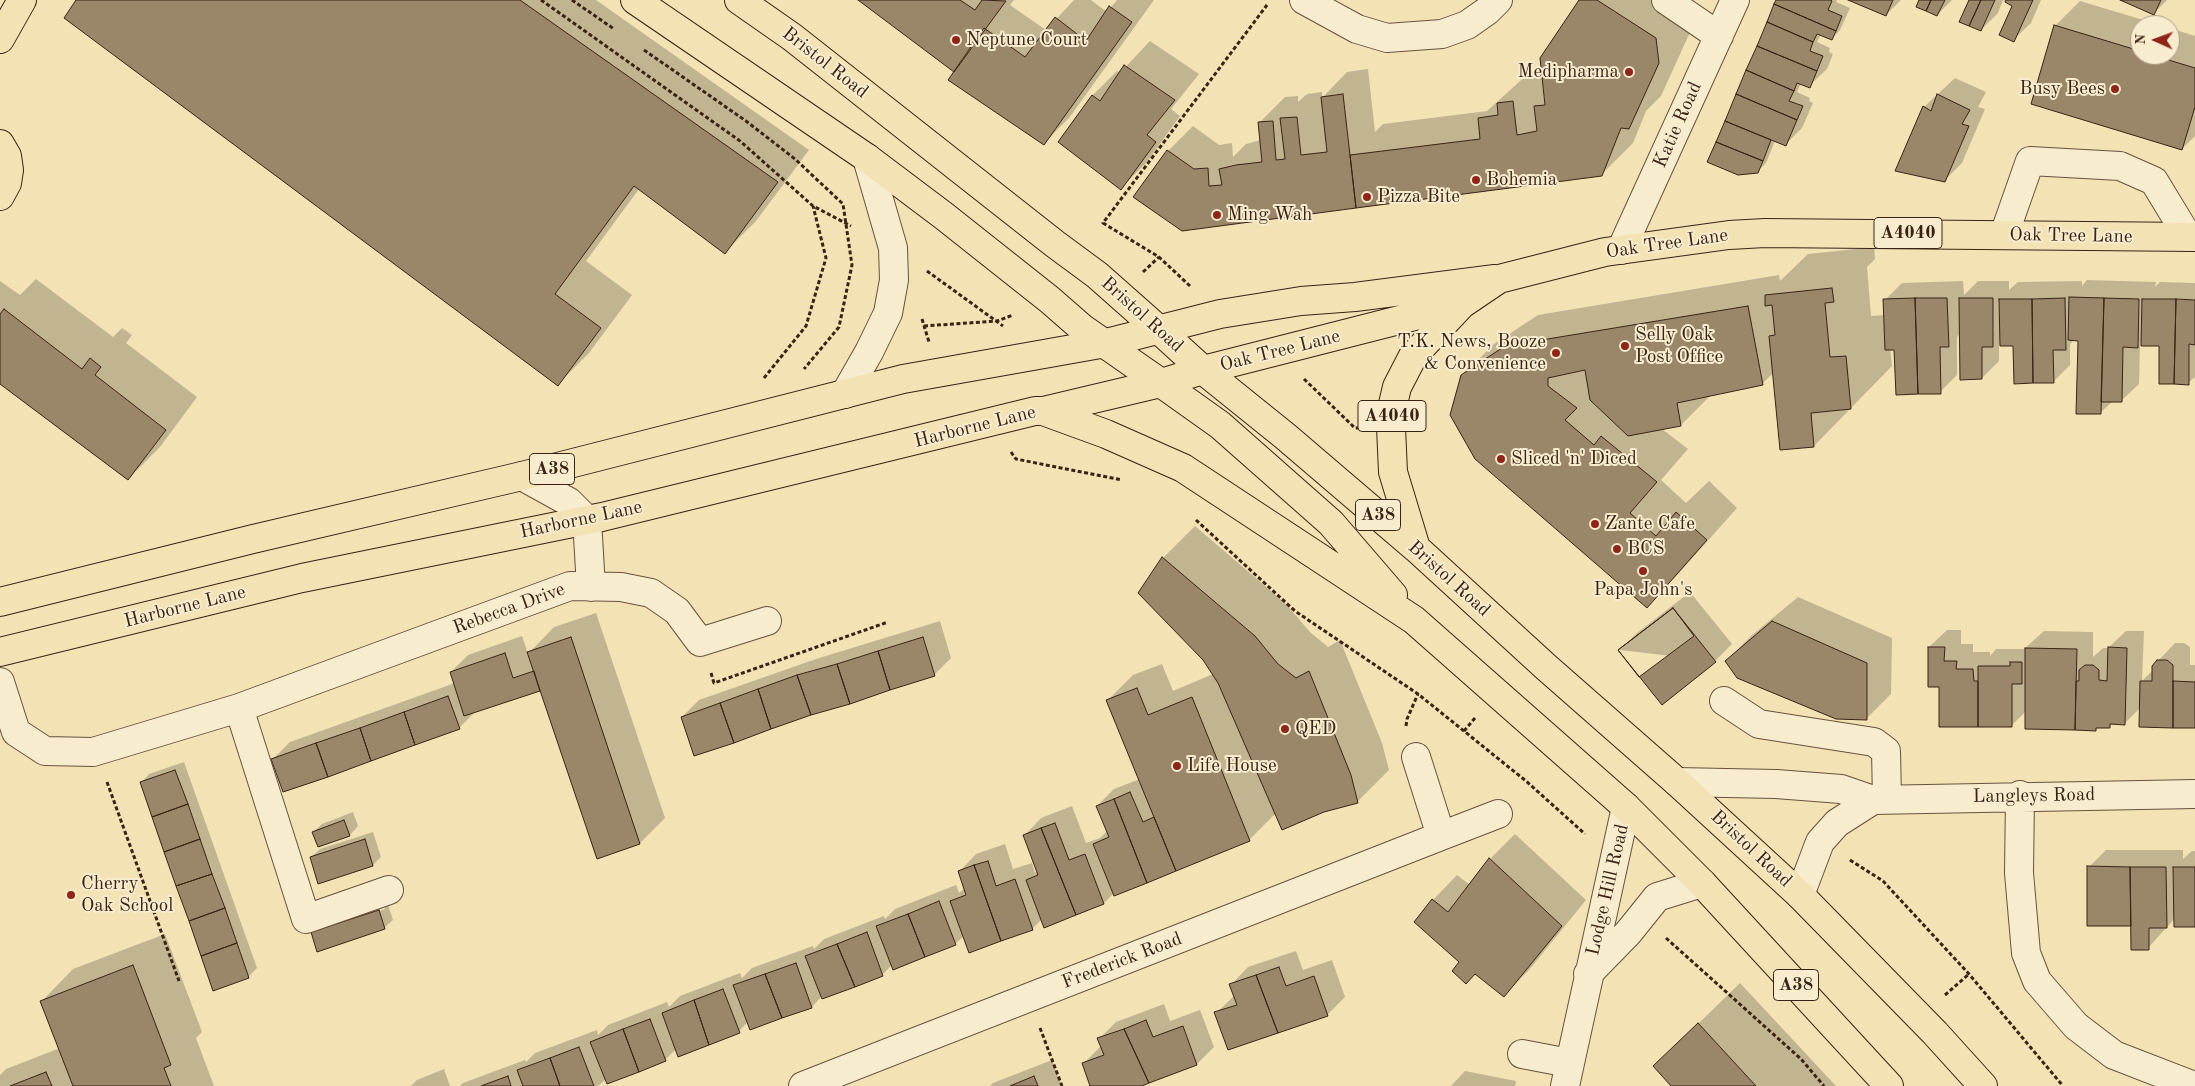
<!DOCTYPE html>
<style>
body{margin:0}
#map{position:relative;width:2195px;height:1086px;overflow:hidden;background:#f2e2b4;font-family:"Old Standard TT",serif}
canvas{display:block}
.north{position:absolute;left:2130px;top:15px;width:50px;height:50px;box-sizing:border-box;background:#f7ecce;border:1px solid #ab9b84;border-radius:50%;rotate:272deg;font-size:14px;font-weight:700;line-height:20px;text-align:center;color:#3a2216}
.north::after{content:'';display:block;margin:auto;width:18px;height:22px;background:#8f2418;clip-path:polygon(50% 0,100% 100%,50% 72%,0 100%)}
</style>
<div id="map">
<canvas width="2195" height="1086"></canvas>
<div class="north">N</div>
</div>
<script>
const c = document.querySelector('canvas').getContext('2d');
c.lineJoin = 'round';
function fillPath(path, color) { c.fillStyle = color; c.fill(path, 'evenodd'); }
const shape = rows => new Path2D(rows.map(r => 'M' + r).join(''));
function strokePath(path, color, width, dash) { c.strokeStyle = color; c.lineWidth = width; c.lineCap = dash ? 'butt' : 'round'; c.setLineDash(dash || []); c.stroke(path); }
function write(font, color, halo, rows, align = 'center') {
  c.font = font + ' "Old Standard TT",serif'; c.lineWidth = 4; c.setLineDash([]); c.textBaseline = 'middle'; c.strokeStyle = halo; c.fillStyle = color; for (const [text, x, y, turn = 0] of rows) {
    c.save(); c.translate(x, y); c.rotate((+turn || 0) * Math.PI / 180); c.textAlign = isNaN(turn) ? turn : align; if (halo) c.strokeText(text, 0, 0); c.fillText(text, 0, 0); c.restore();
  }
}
fillPath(shape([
 [78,0,596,0,809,150,756,221,725,252,639,189,586,261,632,295,589,353,557,385],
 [860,0,1014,0,1010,5,1046,30,1074,0,1091,0,1107,12,1117,0,1154,0,1069,118,1044,143,960,66],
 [1581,0,1677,0,1691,30,1661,96,1646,111,1633,143,1601,175,1183,230,1168,151,1193,126,1219,145,1232,143,1233,157,1246,144,1261,140,1260,122,1285,97,1298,96,1298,102,1307,94,1322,92,1322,98,1347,72,1368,69,1375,132,1383,124,1487,111,1530,72,1543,70],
 [1777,0,1837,0,1836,2,1850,8,1840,30,1831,39,1821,34,1817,42,1830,48,1829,52,1833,54,1827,69,1809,86,1801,83,1797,92,1810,98,1809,101,1813,103,1802,128,1785,145,1775,141,1766,163,1757,172,1709,161],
 [1851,0,1901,0,1886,15],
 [1921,0,1952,0,1937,15],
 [1970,0,2041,0,2031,23,2013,40,2013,5,2003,0,1998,13,1981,30],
 [2123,0,2167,0,2154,13],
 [2080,1,2160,25,2140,25,2140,55,2170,55,2170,28,2195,36,2195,136,2182,149,2055,26],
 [1150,41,1199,74,1171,109,1180,116,1146,163,1121,188,1092,96,1117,71,1120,73],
 [1955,78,1986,92,1978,107,1985,109,1962,163,1945,180,1924,107],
 [1874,247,1875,259,1867,267,1871,316,1885,315,1885,300,1902,283,1963,281,1964,295,1978,281,2009,281,2009,290,2018,282,2082,281,2082,286,2087,280,2156,282,2155,287,2160,282,2195,283,2195,377,2188,383,2160,345,2142,341,2140,344,2139,384,2121,401,2113,401,2100,413,2079,339,2075,339,2070,344,2070,365,2053,382,2014,345,1999,345,1999,361,1982,378,1961,333,1957,337,1957,375,1940,392,1895,348,1890,348,1892,366,1814,446,1774,372,1762,384,1712,394,1681,425,1662,429,1688,449,1661,480,1686,503,1709,481,1737,508,1678,574,1647,606,1462,376,1494,344,1538,315,1779,275,1780,281,1808,254],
 [36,279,113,337,122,328,132,335,126,343,197,397,160,447,128,479,0,382,0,281,20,295],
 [1195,526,1286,604,1310,632,1328,647,1340,640,1382,743,1389,770,1357,802,1276,813,1249,840,1114,893,1104,903,1045,926,1042,919,1032,929,964,936,955,944,892,965,882,975,822,996,812,1007,750,1028,748,1022,739,1031,677,1048,666,1059,607,1083,606,1079,598,1086,460,1086,463,1083,525,1060,526,1062,535,1053,597,1030,598,1035,608,1025,667,1002,669,1007,680,996,740,973,742,978,752,968,813,946,814,949,824,939,884,916,885,919,895,909,956,885,959,893,965,888,959,872,976,854,1005,844,1013,869,1032,863,1035,873,1038,870,1024,836,1041,818,1072,806,1086,843,1100,838,1107,831,1097,806,1114,789,1140,779,1108,700,1133,675,1162,664,1173,691,1213,674,1163,558],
 [1690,592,1732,644,1715,661,1620,650,1637,633],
 [1798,597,1892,638,1891,694,1866,719,1726,661,1751,636],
 [596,613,665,818,640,843,598,857,541,688,476,711,459,728,273,759,290,742,455,683,451,672,468,655,522,636,528,654,554,627],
 [940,621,951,658,934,675,682,717,699,700,816,659],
 [1947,630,1961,630,1961,644,1973,644,1973,652,1990,652,1990,656,1996,649,2024,649,2044,631,2093,632,2093,657,2103,648,2108,648,2126,631,2144,631,2142,681,2153,670,2158,661,2175,643,2184,643,2190,647,2190,665,2195,665,2195,727,2141,707,2124,724,2113,723,2109,727,2098,727,2095,730,2026,711,2011,726,1940,685,1929,647],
 [184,762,257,968,248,977,141,783,149,774],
 [353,812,358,826,350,835,318,846,313,832,322,824],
 [373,832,381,857,373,865,311,857,320,849],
 [1515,834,1586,900,1529,970,1504,995,1461,962,1433,900,1457,875,1470,885,1490,859],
 [2106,850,2183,850,2183,859,2192,851,2195,851,2195,926,2175,918,2148,948,2089,867],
 [387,902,393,920,384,928,312,932,321,924],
 [384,907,385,909,321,930,321,928],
 [165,934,202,1032,196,1038,214,1086,0,1086,0,1075,6,1069,60,1048,42,1001,73,969],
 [1296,951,1303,970,1332,960,1345,997,1328,1014,1228,1049,1216,1013,1235,995,1231,985,1248,967],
 [1740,983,1836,1086,1673,1086,1655,1066],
 [1164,1004,1170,1021,1200,1010,1214,1047,1197,1064,1138,1086,1092,1086,1083,1064,1101,1046,1099,1039,1116,1022],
 [1052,1060,1062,1086,990,1086,993,1083],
 [444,1069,450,1086,411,1086,417,1080],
 [1465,1071,1516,1081,1515,1086,1451,1086]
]), '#0003');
const building = shape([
 [76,0,520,0,778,182,725,254,634,186,555,294,601,328,558,386,64,18,76,0],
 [858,0,960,0,975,10,982,0,1006,1,954,72,858,0],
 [1579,0,1597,0,1656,38,1659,63,1629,129,1621,128,1602,176,1356,208,1350,155,1480,139,1478,118,1498,115,1497,103,1513,101,1517,135,1537,131,1534,106,1545,105,1540,58,1579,0],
 [1776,0,1831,0,1832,1,1828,10,1842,16,1836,31,1774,4,1776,0],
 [1848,0,1893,0,1886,16,1848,0],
 [1919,0,1931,0,1926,11,1916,7,1919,0],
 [1931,0,1945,0,1937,16,1926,11,1931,0],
 [1969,0,1981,0,1969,26,1959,22,1969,0],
 [1981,0,1995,0,1981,31,1969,26,1981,0],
 [2006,0,2033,0,2014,42,1999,35,2012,6,2005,2,2006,0],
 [2120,0,2161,0,2154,15,2120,0],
 [1774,4,1836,31,1832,40,1817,34,1813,42,1767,22,1774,4],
 [1109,6,1132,22,1044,145,948,80,984,28,1025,57,1055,17,1086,41,1109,6],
 [1767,22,1813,42,1810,51,1823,56,1817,71,1757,46,1767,22],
 [2054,25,2140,51,2140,55,2152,55,2195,68,2195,107,2182,150,2031,104,2054,25],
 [1757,46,1817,71,1810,88,1797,83,1794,91,1746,70,1757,46],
 [1124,65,1175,100,1147,135,1156,142,1121,190,1058,142,1092,95,1100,101,1124,65],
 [1746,70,1794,91,1789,101,1803,106,1797,120,1736,94,1746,70],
 [1343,94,1356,208,1182,231,1133,197,1167,150,1194,169,1208,168,1209,186,1222,185,1219,169,1236,165,1262,162,1258,122,1273,121,1276,160,1285,159,1280,118,1297,117,1301,155,1327,152,1321,97,1343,94],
 [1736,94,1797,120,1786,146,1725,121,1736,94],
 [1937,94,1970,110,1962,124,1969,126,1945,182,1895,171,1923,106,1931,111,1937,94],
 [1725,121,1771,140,1763,161,1716,142,1725,121],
 [1716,142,1763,161,1758,173,1738,175,1707,162,1716,142],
 [1832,288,1834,302,1825,303,1830,357,1846,356,1851,409,1811,413,1814,447,1780,450,1769,336,1775,335,1772,305,1765,306,1765,295,1832,288],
 [2069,297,2104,298,2101,414,2076,414,2078,341,2068,340,2069,297],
 [1915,298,1918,394,1896,395,1894,350,1885,350,1883,299,1915,298],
 [1915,298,1947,298,1949,347,1940,347,1941,394,1918,394,1915,298],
 [1959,298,1993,298,1993,347,1982,347,1982,379,1960,380,1959,298],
 [2065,298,2066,350,2053,350,2054,383,2033,383,2032,299,2065,298],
 [2104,298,2139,299,2138,348,2123,347,2122,402,2101,402,2104,298],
 [1999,299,2032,299,2033,383,2014,384,2013,346,2000,346,1999,299],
 [2142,299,2176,299,2174,384,2159,384,2159,346,2141,346,2142,299],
 [2176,299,2195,300,2195,345,2189,344,2189,385,2174,384,2176,299],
 [1748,306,1763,385,1677,403,1681,426,1628,436,1590,400,1585,370,1548,378,1548,386,1577,408,1565,420,1594,445,1601,436,1657,482,1630,513,1656,536,1676,512,1707,540,1647,608,1475,459,1450,415,1461,375,1505,346,1748,306],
 [4,309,82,369,90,358,101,367,95,375,166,430,128,480,0,384,0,314,4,309],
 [1162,557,1255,636,1278,664,1296,678,1309,671,1351,775,1358,803,1324,812,1282,830,1218,683,1203,660,1138,593,1162,557],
 [1673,608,1716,662,1662,705,1618,650,1673,608],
 [1673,608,1694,636,1639,677,1618,650,1673,608],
 [1772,621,1867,663,1867,720,1836,719,1737,678,1725,661,1772,621],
 [571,637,640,844,597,859,527,652,571,637],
 [923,637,935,676,890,690,878,651,923,637],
 [1928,647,1945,647,1944,661,1957,661,1956,669,1973,669,1974,681,1978,681,1978,727,1939,727,1939,687,1928,687,1928,647],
 [2108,647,2127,648,2125,725,2110,724,2110,728,2096,728,2096,731,2075,730,2076,681,2079,681,2079,670,2085,665,2093,665,2099,670,2099,680,2107,681,2108,647],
 [2025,648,2077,649,2075,730,2025,729,2025,648],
 [878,651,890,690,850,704,837,664,878,651],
 [505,653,513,678,534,671,540,691,464,716,450,672,505,653],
 [2157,660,2167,660,2173,665,2173,728,2139,727,2140,681,2152,681,2152,666,2157,660],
 [2010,662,2022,662,2022,684,2012,684,2012,727,1978,727,1978,666,2010,666,2010,662],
 [837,664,850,704,811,715,797,675,837,664],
 [797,675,811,715,771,729,758,689,797,675],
 [2173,681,2195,682,2195,728,2173,728,2173,681],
 [1137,688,1148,715,1192,697,1250,841,1176,871,1106,700,1137,688],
 [758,689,771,729,734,743,720,703,758,689],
 [448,696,460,729,415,745,404,712,448,696],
 [720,703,734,743,694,756,681,717,720,703],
 [404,712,415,745,371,761,360,728,404,712],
 [360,728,371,761,328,777,316,743,360,728],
 [316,743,328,777,283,792,271,759,316,743],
 [175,770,188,804,152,817,140,782,175,770],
 [1130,792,1143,822,1154,817,1176,871,1147,883,1114,799,1130,792],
 [1114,799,1147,883,1114,896,1093,844,1109,837,1096,806,1114,799],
 [188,804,200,839,164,852,152,817,188,804],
 [344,820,350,836,318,847,312,832,344,820],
 [1055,823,1069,860,1085,854,1104,904,1076,915,1041,828,1055,823],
 [1041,828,1076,915,1044,928,1026,880,1038,875,1023,835,1041,828],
 [200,839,212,874,176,886,164,852,200,839],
 [365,839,373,866,318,884,310,857,365,839],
 [1489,858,1562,926,1504,997,1475,974,1466,984,1452,971,1459,962,1414,922,1432,899,1448,912,1489,858],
 [988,861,996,886,1015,879,1033,930,1001,941,974,865,988,861],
 [974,865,1001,941,969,953,950,901,966,895,958,871,974,865],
 [2087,866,2130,867,2131,926,2087,926,2087,866],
 [2130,867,2166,867,2167,928,2149,928,2149,950,2131,950,2130,867],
 [2173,867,2195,867,2195,927,2174,927,2173,867],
 [212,874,225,908,189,921,176,886,212,874],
 [939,901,956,945,925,957,908,914,939,901],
 [225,908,237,943,201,956,189,921,225,908],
 [379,910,385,929,317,952,311,932,379,910],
 [908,914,925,957,893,970,876,926,908,914],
 [867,932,883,976,855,987,837,944,867,932],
 [237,943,249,978,213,991,201,956,237,943],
 [837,944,855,987,822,999,805,956,837,944],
 [796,963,812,1008,782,1018,765,974,796,963],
 [133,965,171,1065,164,1068,171,1086,73,1086,40,1001,133,965],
 [1279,967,1286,986,1314,976,1328,1016,1278,1033,1256,975,1279,967],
 [765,974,782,1018,750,1030,733,985,765,974],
 [1256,975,1278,1033,1228,1050,1214,1012,1237,1005,1229,984,1256,975],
 [723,989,740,1033,709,1045,694,1000,723,989],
 [694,1000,709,1045,678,1057,662,1013,694,1000],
 [650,1019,666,1061,639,1072,623,1029,650,1019],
 [1146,1020,1153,1037,1183,1026,1197,1065,1149,1083,1124,1029,1146,1020],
 [1698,1023,1756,1086,1671,1086,1653,1066,1698,1023],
 [623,1029,639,1072,607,1084,590,1042,623,1029],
 [1124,1029,1149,1083,1142,1086,1090,1086,1082,1063,1104,1055,1097,1038,1124,1029],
 [579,1047,594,1086,560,1086,550,1058,579,1047],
 [550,1058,560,1086,523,1086,517,1070,550,1058],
 [46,1072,52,1086,10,1086,46,1072],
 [508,1076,511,1086,481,1086,508,1076],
 [1034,1076,1038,1086,1010,1086,1034,1076]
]);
fillPath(building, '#9a8668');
strokePath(building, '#3a2216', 1);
const minor = shape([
 [1304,0,1357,29,1387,38,1442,34,1467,25,1487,11,1498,0],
 [1666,0,1719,36],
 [2004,235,2030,161,2120,166,2154,181,2188,237],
 [1621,250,1735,0],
 [845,394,869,352,888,313,894,280,893,248,867,158],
 [522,476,569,502,587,520,591,587],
 [0,682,16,732,45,751,93,752,239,708,570,586,621,587,651,593,677,611,700,642,767,621],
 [1724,701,1759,724,1874,742,1886,751,1887,799],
 [239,708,306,919,389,890],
 [1677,782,1776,784,1841,789,1873,800,2195,794],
 [2020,795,2019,873,2026,953,2037,981,2076,1026,2114,1055,2194,1086],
 [1441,836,1498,814],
 [1800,895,1820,842,1837,823,1873,800],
 [1588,974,1628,933,1657,897,1702,883],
 [1522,1054,1569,1063],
 [803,1086,1441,836,1416,757],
 [1565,1086,1626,807]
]);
const major = shape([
 [635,0,867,158,944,216,1050,300,1082,328,1161,383],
 [739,0,792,37,1055,244,1097,275,1158,329],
 [0,39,22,0],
 [0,144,7,156,9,170,7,183,0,196]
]);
const highway = shape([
 [1158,329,1203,370,1285,436,1416,548,1546,667,1677,782,1800,895,1935,1033,1983,1086],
 [1161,383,1220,425,1331,523,1393,595],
 [1043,411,1106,434,1183,468,1414,620,1626,807,1702,883,1889,1086],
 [1416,548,1393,472,1391,427,1393,404,1397,387,1413,356,1462,304],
 [0,602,253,539,522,476,903,379,1106,343,1220,314,1301,301,1355,297,1495,279],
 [0,652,302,578,602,517,1035,411,1043,411,1161,383,1203,370,1462,304,1499,279,1605,252,1729,235,1765,233,2195,237]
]);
strokePath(minor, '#68523e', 30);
strokePath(major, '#3a2216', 30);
strokePath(highway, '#3a2216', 30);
strokePath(shape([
 [541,0,740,141,813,206,851,226],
 [572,0,614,29],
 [644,50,746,121,795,159,843,204,852,265,839,327,804,369],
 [927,271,1003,326],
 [1143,272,1159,257],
 [1190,286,1159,257,1103,223,1267,5],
 [922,319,929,342],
 [924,326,997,321,1013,315],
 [764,378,806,326,826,258,813,206],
 [1304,379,1355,428,1358,428],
 [1011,452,1016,459,1122,480],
 [1196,520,1295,611,1418,694,1526,781,1585,834],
 [711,673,714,683,888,622],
 [1406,726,1407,719,1418,694],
 [1464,731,1475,718],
 [107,782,179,981],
 [1850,860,1883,881,1969,974,2063,1086],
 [1666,938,1801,1059,1824,1086],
 [1945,995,1969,974],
 [1040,1028,1062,1086]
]), '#3a2216', 3, [4, 2.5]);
strokePath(minor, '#f7ecce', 28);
strokePath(major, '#f2e2b4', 28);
strokePath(highway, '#f2e2b4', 28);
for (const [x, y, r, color] of [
 [956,40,5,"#8f2418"],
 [1629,72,5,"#8f2418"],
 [2115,89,5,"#8f2418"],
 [1476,180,5,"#8f2418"],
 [1367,197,5,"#8f2418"],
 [1217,215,5,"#8f2418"],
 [1625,346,5,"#8f2418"],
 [1556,353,5,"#8f2418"],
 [1501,459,5,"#8f2418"],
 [1595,524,5,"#8f2418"],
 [1617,549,5,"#8f2418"],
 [1643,571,5,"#8f2418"],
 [1285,729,5,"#8f2418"],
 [1177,766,5,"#8f2418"],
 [71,895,5,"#8f2418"]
]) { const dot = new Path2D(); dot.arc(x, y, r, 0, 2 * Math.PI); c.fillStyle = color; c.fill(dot); strokePath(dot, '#f7ecce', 2); }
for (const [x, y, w] of [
 [1908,233,68],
 [1392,416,68],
 [552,469,45],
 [1378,515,45],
 [1796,985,45]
]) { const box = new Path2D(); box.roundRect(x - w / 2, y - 15.5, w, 31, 4); c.fillStyle = '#f7ecce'; c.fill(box); strokePath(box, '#3a2216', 1); }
write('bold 18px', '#3a2216', null, [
 ["A4040",1908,233],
 ["A4040",1392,416],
 ["A38",552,469],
 ["A38",1378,515],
 ["A38",1796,985]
]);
write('19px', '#3a2216', '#f7ecce', [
 ["Neptune Court",966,40],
 ["Medipharma",1619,72,"right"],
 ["Busy Bees",2105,89,"right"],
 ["Bohemia",1486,180],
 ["Pizza Bite",1377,197],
 ["Ming Wah",1227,215],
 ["Selly Oak",1635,335],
 ["Post Office",1635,357],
 ["T.K. News, Booze",1546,342,"right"],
 ["& Convenience",1546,364,"right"],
 ["Sliced 'n' Diced",1511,459],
 ["Zante Cafe",1605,524],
 ["BCS",1627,549],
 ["Papa John's",1643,590,"center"],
 ["QED",1295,729],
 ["Life House",1187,766],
 ["Cherry",81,884],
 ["Oak School",81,906]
], 'left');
write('19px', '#3a2216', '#f7ecce', [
 ["Bristol Road",825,63,38],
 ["Katie Road",1678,125,-66],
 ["Oak Tree Lane",2071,236,1],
 ["Oak Tree Lane",1667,244,-8],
 ["Bristol Road",1142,315,42],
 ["Oak Tree Lane",1280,351,-14],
 ["Harborne Lane",975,427,-14],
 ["Harborne Lane",581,520,-12],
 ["Bristol Road",1449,579,42],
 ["Harborne Lane",185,607,-14],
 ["Rebecca Drive",509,609,-20],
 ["Langleys Road",2034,796,-1],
 ["Bristol Road",1751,849,43],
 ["Lodge Hill Road",1608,890,-77],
 ["Frederick Road",1122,961,-21]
]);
</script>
